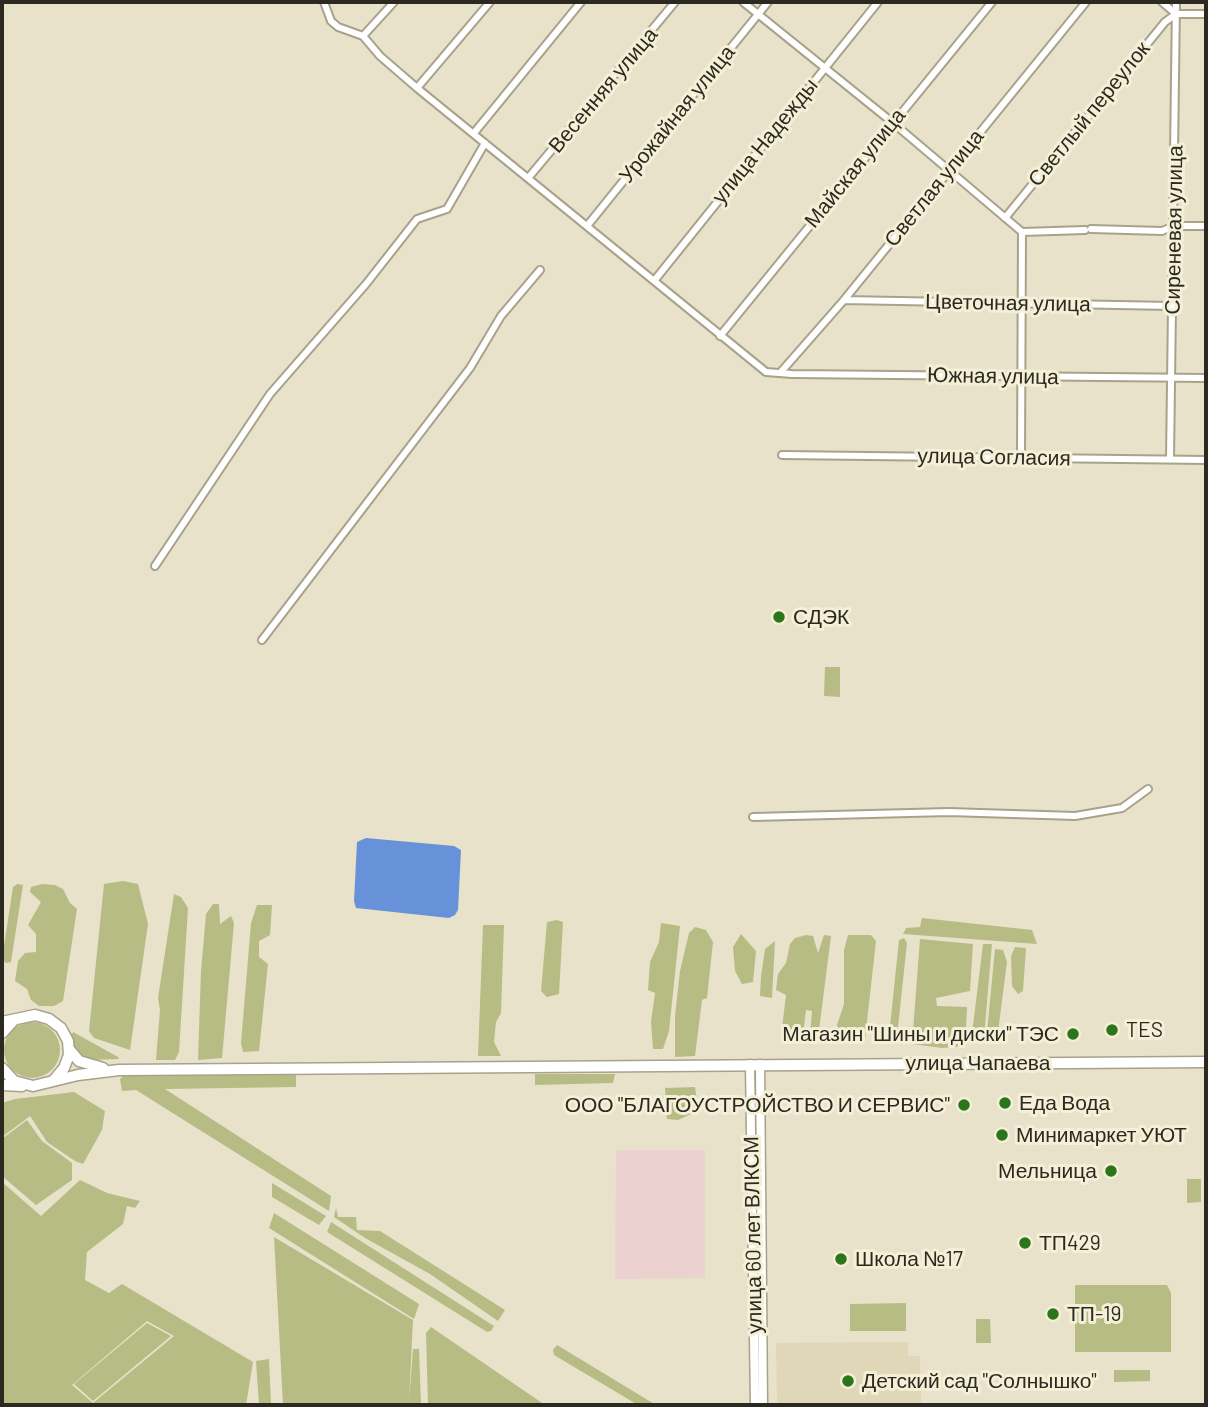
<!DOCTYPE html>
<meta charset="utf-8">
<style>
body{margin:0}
#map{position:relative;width:1208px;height:1407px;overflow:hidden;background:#e8e2ca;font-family:Barlow,sans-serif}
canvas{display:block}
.frame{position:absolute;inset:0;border:4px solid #2c2a20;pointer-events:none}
</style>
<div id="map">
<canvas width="1208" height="1407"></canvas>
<div class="frame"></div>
</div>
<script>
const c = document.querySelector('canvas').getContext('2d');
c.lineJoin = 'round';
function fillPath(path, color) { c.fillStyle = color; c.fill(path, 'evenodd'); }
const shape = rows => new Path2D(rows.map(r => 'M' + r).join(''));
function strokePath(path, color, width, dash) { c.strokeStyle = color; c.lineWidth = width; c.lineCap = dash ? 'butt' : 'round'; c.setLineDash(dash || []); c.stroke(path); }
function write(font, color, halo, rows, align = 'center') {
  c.font = font + ' Barlow,sans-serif'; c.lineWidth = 6; c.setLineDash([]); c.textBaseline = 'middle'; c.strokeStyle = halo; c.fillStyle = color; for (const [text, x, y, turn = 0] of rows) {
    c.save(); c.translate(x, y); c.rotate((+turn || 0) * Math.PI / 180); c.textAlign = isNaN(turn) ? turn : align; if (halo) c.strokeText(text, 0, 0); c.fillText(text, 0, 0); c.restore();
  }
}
fillPath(shape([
 [908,1342,908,1356,920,1356,921,1405,777,1405,776,1343]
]), '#dfd7b8');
fillPath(shape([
 [616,1150,705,1150,705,1278,615,1279]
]), '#ebd1d0');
fillPath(shape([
 [825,667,840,667,840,697,824,696],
 [123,881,138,884,148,924,130,1050,94,1038,89,1031,104,884],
 [17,884,23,885,11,962,6,963,2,959,13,887],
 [42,884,55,885,63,889,70,903,77,909,63,1001,54,1006,39,1006,31,1000,27,989,15,981,18,961,25,953,36,952,36,934,28,925,41,902,30,892,31,887],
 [174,894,181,897,188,908,179,1052,175,1060,156,1060,160,1010,158,998],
 [213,904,219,904,220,924,231,916,234,923,222,1058,198,1060,201,971,206,914],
 [257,905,272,905,270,935,259,941,259,957,268,964,259,1051,243,1052,241,1043,251,923],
 [922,918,1032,930,1037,944,903,934,906,928,920,927],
 [557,920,563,922,559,994,547,997,541,991,547,922],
 [661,923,680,926,669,1031,663,1049,653,1049,651,1022,655,993,648,990,650,962,659,942],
 [483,925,504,925,501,1013,496,1022,494,1042,501,1056,478,1056],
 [695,927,706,930,713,942,707,998,702,1000,695,1056,675,1057,675,1016,680,971,689,933],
 [741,934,756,951,753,982,742,984,735,971,733,947],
 [806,935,813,936,818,953,824,935,831,936,818,1038,810,1037,812,1011,806,1010,802,1043,793,1042,790,1032,782,1028,786,995,776,990,778,974,786,963,790,944,795,938],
 [848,935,871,935,876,941,865,1039,854,1041,841,1037,837,1025,844,1004,844,950],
 [904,938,907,943,897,1036,889,1036,899,940],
 [920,939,973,944,970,991,936,998,937,1006,967,1007,965,1046,942,1048,912,1044],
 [775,941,772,998,760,996,761,976,765,949],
 [983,944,992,944,984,1037,972,1034],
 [1015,947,1026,948,1023,991,1018,994,1012,986,1011,956],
 [995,949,1003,950,1007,962,998,1032,993,1033,987,1032],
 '4 1050a28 28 0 1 1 56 0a28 28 0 1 1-56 0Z',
 [73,1032,118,1057,119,1059,92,1060,82,1055,73,1046,71,1036],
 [125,1074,296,1075,296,1087,165,1089,331,1196,329,1211,136,1090,122,1091,120,1079],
 [535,1074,615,1074,613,1083,535,1085],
 [695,1087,697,1101,693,1113,678,1120,667,1119,665,1088],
 [74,1092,105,1111,102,1130,83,1164,75,1161,47,1142,30,1116,2,1137,2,1103,15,1099],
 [27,1120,42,1141,72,1163,72,1180,36,1205,2,1176,2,1139],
 [1187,1179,1201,1179,1201,1202,1187,1203],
 [80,1180,107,1193,140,1201,135,1208,127,1206,123,1224,87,1252,85,1280,109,1293,122,1284,253,1362,246,1405,2,1405,2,1182,41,1216],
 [147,1321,174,1336,93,1403,72,1385],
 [272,1183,326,1216,319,1225,272,1197],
 [336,1208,338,1217,356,1217,357,1230,380,1231,505,1310,498,1321,430,1274,365,1238,334,1217],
 [274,1213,419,1304,414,1319,269,1228],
 [331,1222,494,1326,491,1331,487,1332,327,1232],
 [274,1237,413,1320,409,1402,413,1349,419,1349,421,1404,283,1405],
 [1075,1285,1167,1285,1171,1293,1171,1352,1075,1352],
 [906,1303,906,1331,850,1331,850,1304],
 [976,1319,990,1319,991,1343,976,1343],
 [147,1323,171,1336,93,1401,74,1384],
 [431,1327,545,1405,428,1405,426,1333],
 [557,1345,656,1405,638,1405,554,1355,553,1350],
 [269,1359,271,1405,259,1405,256,1361],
 [1114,1370,1150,1370,1150,1381,1114,1382]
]), '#b7bc84');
fillPath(shape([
 [366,838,454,846,461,850,458,910,455,915,449,918,356,908,354,901,357,842]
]), '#6792da');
const minor = shape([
 [324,2,331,21,338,27,363,36,380,56,417,88,766,372,792,374,1206,378],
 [743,2,892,122,1022,232,1085,230],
 [1162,2,1176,14,1206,14],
 [363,36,394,2],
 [417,88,490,2],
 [474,133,581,2],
 [529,177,675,2],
 [1005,218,1165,22,1176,14],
 [587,226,768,2],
 [1091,229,1162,231,1174,226,1206,226],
 [654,281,878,2],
 [844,300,1172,306],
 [720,336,992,2],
 [780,373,844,300,1086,2],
 [782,455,1206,460],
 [1021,457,1022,232],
 [1170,459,1176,2],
 [155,566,270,394,366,284,417,219,447,209,485,143],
 [262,640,470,368,501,316,540,270],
 [753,817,949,812,1075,816,1122,808,1148,789]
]);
const tertiary = shape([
 [750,1064,755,1405],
 [760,1064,763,1405]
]);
const secondary = shape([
 [2,1022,35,1015,49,1019,61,1028,68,1041,69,1055,64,1068,54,1080],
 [2,1033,13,1021],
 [69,1049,79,1061,103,1068],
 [2,1068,14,1081,33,1086,78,1075,119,1070,1206,1062],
 [2,1085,22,1086]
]);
strokePath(minor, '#a8a28b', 10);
strokePath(tertiary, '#a8a28b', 11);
strokePath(secondary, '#a8a28b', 13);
strokePath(minor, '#fff', 6);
strokePath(tertiary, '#fff', 8);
strokePath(secondary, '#fff', 10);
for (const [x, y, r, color] of [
 [779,617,7,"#2b761c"],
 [1112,1030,7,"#2b761c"],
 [1073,1034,7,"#2b761c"],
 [1005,1103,7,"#2b761c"],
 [964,1105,7,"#2b761c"],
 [1002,1135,7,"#2b761c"],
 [1111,1171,7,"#2b761c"],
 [1025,1243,7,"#2b761c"],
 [841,1259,7,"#2b761c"],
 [1053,1314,7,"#2b761c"],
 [848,1381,7,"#2b761c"]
]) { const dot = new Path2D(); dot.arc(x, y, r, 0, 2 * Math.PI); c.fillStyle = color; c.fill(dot); strokePath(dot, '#f5efd7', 2.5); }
write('21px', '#2c2a20', '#f5efd7', [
 ["Весенняя улица",603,90,-50],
 ["Урожайная улица",677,114,-51],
 ["Светлый переулок",1089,114,-51],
 ["улица Надежды",765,141,-51],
 ["Майская улица",855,168,-51],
 ["Светлая улица",934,188,-51],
 ["Сиреневая улица",1174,230,-89],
 ["Цветочная улица",1008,303,1],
 ["Южная улица",993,376,1],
 ["улица Согласия",994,457,1],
 ["улица Чапаева",978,1063],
 ["улица 60 лет ВЛКСМ",753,1235,-91]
]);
write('21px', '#2c2a20', '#f5efd7', [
 ["СДЭК",793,617],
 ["TES",1126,1030],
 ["Магазин \"Шины и диски\" ТЭС",1059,1034,"right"],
 ["Еда Вода",1019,1103],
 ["ООО \"БЛАГОУСТРОЙСТВО И СЕРВИС\"",950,1105,"right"],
 ["Минимаркет УЮТ",1016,1135],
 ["Мельница",1097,1171,"right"],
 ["ТП429",1039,1243],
 ["Школа №17",855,1259],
 ["ТП-19",1067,1314],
 ["Детский сад \"Солнышко\"",862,1381]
], 'left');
</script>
